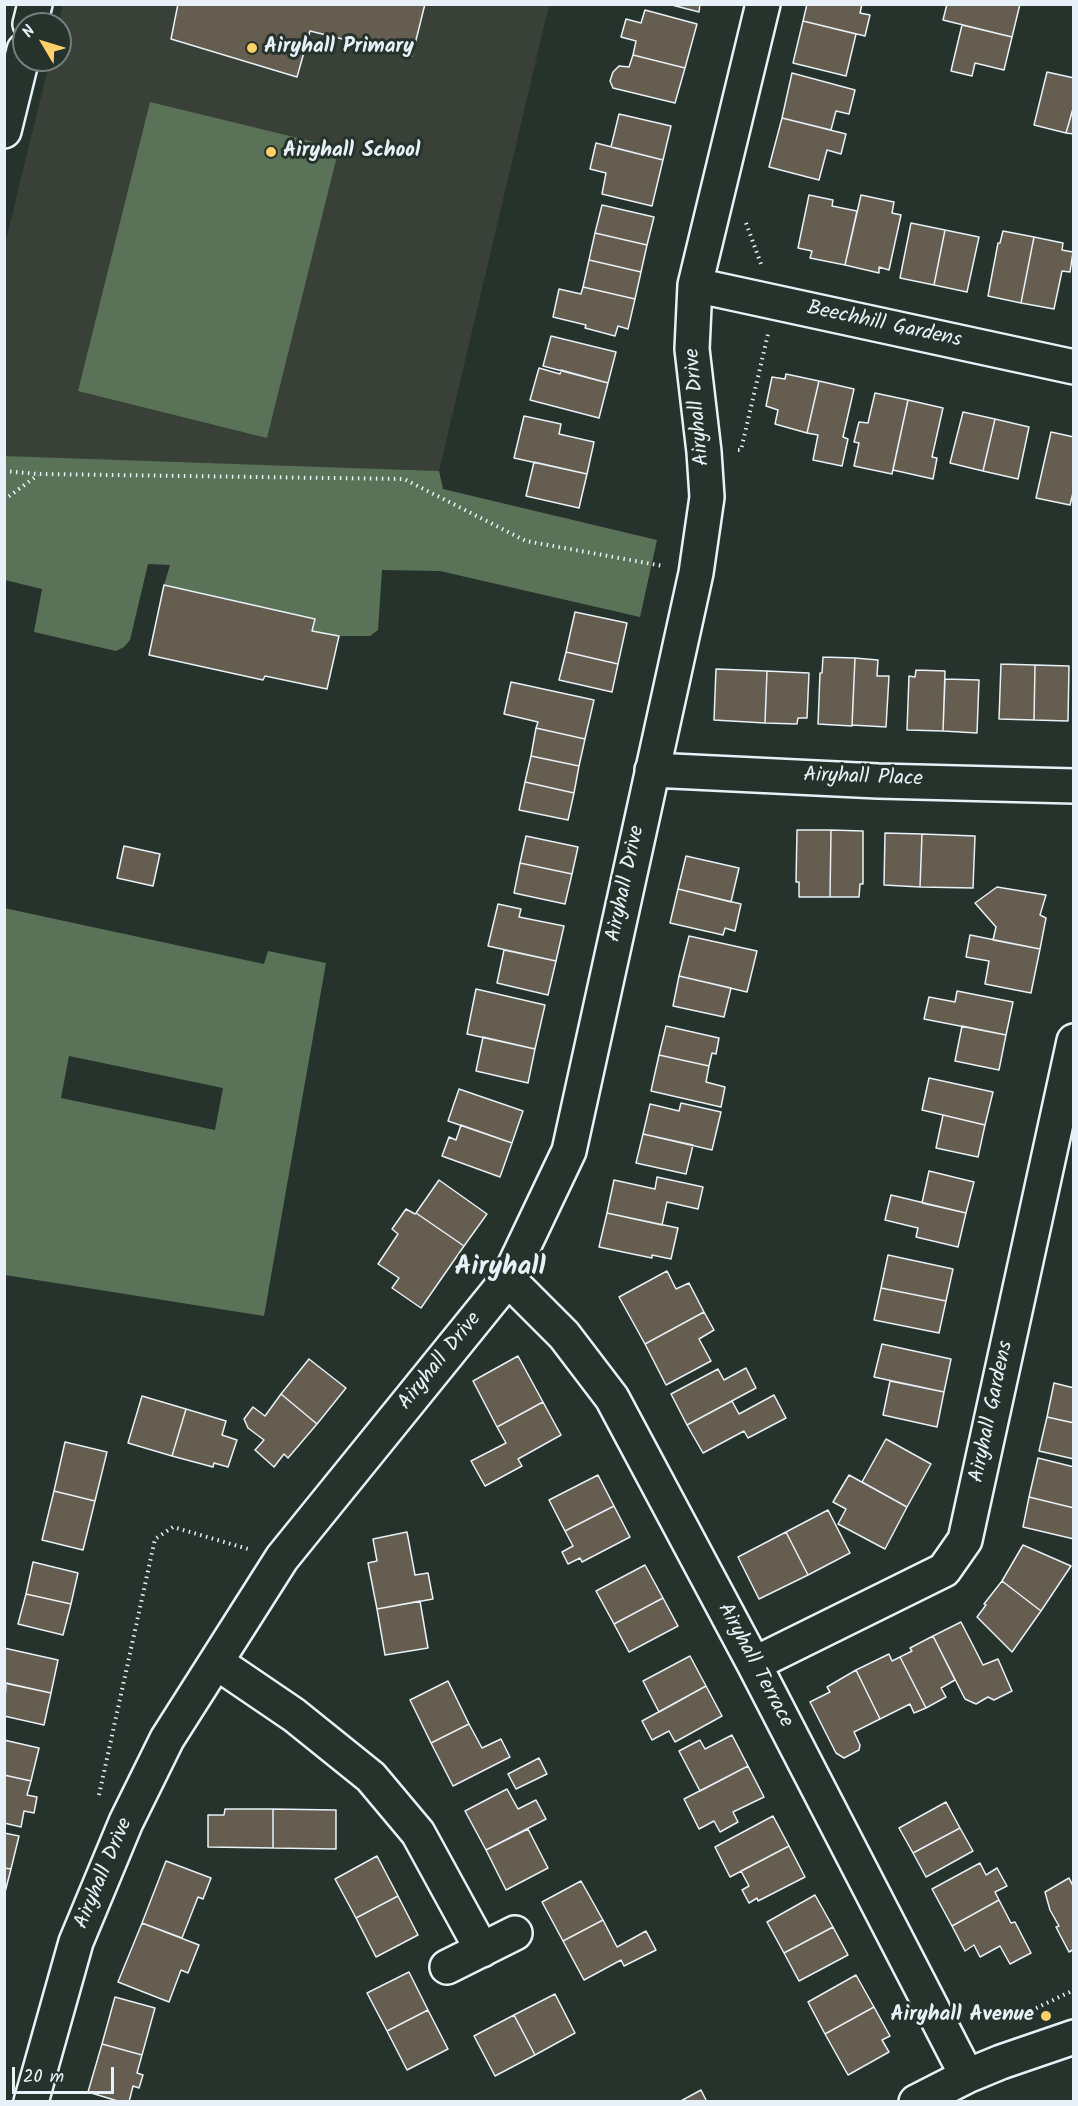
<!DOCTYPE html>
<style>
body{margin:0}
#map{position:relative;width:1078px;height:2106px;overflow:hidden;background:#26332d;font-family:Kalam,sans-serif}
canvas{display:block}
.frame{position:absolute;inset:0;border:6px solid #e8f1f8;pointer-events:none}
.north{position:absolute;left:12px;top:12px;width:60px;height:60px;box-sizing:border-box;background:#26332d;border:2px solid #747f7e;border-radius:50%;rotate:308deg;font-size:16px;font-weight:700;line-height:24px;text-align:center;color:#e8f1f8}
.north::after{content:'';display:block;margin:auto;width:21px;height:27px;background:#ffd166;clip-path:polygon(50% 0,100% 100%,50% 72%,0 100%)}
.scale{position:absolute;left:12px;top:2067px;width:102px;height:27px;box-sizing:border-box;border:3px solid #e8f1f8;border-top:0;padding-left:8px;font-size:18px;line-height:21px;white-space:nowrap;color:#e8f1f8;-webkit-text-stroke:4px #26332d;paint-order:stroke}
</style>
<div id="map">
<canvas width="1078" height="2106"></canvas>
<div class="frame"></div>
<div class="north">N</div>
<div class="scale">20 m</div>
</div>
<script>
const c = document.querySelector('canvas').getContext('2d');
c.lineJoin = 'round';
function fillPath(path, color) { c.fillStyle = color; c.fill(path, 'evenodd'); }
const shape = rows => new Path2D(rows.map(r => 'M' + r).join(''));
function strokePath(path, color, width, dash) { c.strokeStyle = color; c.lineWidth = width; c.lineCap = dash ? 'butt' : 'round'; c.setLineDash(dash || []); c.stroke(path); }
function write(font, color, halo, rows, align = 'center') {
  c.font = font + ' Kalam,sans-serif'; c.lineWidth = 6; c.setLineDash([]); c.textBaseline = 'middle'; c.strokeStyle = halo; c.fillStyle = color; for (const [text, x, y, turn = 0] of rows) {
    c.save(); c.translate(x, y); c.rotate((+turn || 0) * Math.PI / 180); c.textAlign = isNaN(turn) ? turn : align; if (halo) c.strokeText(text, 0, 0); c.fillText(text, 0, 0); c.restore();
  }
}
fillPath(shape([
 [63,5,549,5,439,471,5,456,5,244,50,60,60,60,60,24,58,24]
]), '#394037');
fillPath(shape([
 [150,102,339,148,267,438,78,391],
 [5,456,439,471,443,489,657,540,640,617,440,571,382,570,378,630,370,636,339,636,312,631,315,620,164,585,170,565,148,564,130,640,124,647,116,651,34,632,42,589,5,580],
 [4,908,264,964,268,951,326,963,264,1316,5,1275],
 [69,1056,223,1088,215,1130,61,1098]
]), '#5a7358');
const building = shape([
 [178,4,425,4,412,56,310,31,297,77,171,39,178,4],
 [668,4,700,4,699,12,668,4],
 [807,4,862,4,860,13,870,15,865,36,803,21,807,4],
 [947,4,1020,4,1012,37,943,20,947,4],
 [645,10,697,24,685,68,633,55,636,41,621,37,626,19,641,23,645,10],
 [803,21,856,34,846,76,793,63,803,21],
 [962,25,1012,37,1004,70,975,63,972,76,951,71,962,25],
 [633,55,685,68,675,103,613,88,610,81,613,72,619,66,629,67,633,55],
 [1047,72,1074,78,1074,105,1066,133,1034,125,1047,72],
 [792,73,855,90,849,114,836,111,831,130,782,118,792,73],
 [1074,105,1074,134,1066,133,1074,105],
 [619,114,671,126,663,160,611,147,619,114],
 [782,118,846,134,841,154,827,150,819,180,769,167,782,118],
 [596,143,663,160,652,206,602,194,606,173,590,169,596,143],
 [809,195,833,200,832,206,857,211,845,265,810,258,812,251,798,248,809,195],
 [861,195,894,202,892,213,901,215,889,270,879,267,879,273,845,265,861,195],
 [602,205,654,217,647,245,595,233,602,205],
 [911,223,945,230,934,285,900,278,911,223],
 [945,230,979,237,967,292,934,285,945,230],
 [1003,231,1034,237,1021,303,988,296,998,243,1000,243,1003,231],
 [595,233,647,245,641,272,589,260,595,233],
 [1034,237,1063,243,1062,250,1073,252,1070,272,1062,271,1054,309,1021,303,1034,237],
 [589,260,641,272,635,299,583,287,589,260],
 [583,287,635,299,628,329,618,326,615,336,585,328,586,325,553,317,559,289,581,294,583,287],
 [551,336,616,352,608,383,543,366,551,336],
 [539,368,560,374,561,370,608,383,599,418,530,400,539,368],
 [786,374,819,381,807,433,775,424,778,410,766,406,772,377,785,379,786,374],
 [819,381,854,389,843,437,848,439,842,466,813,460,818,435,807,433,819,381],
 [875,393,908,400,892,474,854,466,859,443,854,442,859,422,868,423,875,393],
 [908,400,943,408,932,457,937,458,933,479,893,470,908,400],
 [963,412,995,419,983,471,950,463,963,412],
 [524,416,561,424,559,434,594,442,587,474,514,458,524,416],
 [995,419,1029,427,1018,479,983,471,995,419],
 [1051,432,1074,437,1074,489,1070,505,1036,498,1051,432],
 [534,462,587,474,579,508,526,496,534,462],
 [164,585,315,619,312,631,339,636,327,689,265,676,263,680,149,655,164,585],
 [575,612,627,623,618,664,566,652,575,612],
 [566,652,618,664,612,692,559,680,566,652],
 [823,657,855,658,852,726,818,724,820,673,822,673,823,657],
 [855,658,878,660,877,676,889,676,886,727,852,725,855,658],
 [1001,664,1035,665,1034,720,999,719,1001,664],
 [1035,665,1069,666,1068,721,1034,720,1035,665],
 [716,669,767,671,765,723,714,720,716,669],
 [916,670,945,671,943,731,907,730,909,676,915,677,916,670],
 [767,671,809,673,807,718,798,718,797,724,765,723,767,671],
 [945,679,979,680,977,733,943,731,945,679],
 [511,682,594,700,585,739,536,728,538,722,504,714,511,682],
 [536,728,585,739,579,766,531,756,536,728],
 [531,756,579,766,574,793,525,782,531,756],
 [525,782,574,793,568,820,519,810,525,782],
 [797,830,831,830,830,897,799,897,799,882,796,882,797,830],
 [831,830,863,831,863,884,860,884,859,897,830,897,831,830],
 [885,833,922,834,920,887,884,885,885,833],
 [922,834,975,836,973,888,920,887,922,834],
 [526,836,578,847,572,874,520,863,526,836],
 [124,846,160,854,153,886,117,878,124,846],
 [686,856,739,868,731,902,678,889,686,856],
 [520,863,572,874,565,904,514,893,520,863],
 [997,887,1046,895,1040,915,1046,918,1040,949,993,940,996,927,975,903,997,887],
 [678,889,741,904,735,931,725,928,723,935,670,923,678,889],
 [498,904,521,909,519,917,564,926,556,961,488,946,498,904],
 [970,935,1040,949,1031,993,985,984,989,961,966,957,970,935],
 [689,936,757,951,747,992,679,976,689,936],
 [504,950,556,961,548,995,497,983,504,950],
 [679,976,731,988,724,1017,673,1006,679,976],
 [476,989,545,1005,535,1049,467,1034,476,989],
 [957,991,1013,1002,1006,1035,924,1019,929,997,955,1002,957,991],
 [666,1026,719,1038,716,1054,712,1053,709,1066,659,1055,666,1026],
 [962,1026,1006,1035,999,1070,955,1061,962,1026],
 [483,1037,535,1049,528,1083,476,1071,483,1037],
 [659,1055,709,1066,706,1082,725,1087,721,1107,651,1091,659,1055],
 [929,1078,993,1092,985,1125,922,1110,929,1078],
 [459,1089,523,1111,512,1143,448,1121,459,1089],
 [681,1103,721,1112,712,1150,643,1134,650,1104,679,1111,681,1103],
 [943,1115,985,1125,978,1157,936,1148,943,1115],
 [461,1125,512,1143,500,1177,442,1156,449,1137,456,1140,461,1125],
 [643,1134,693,1145,686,1174,636,1163,643,1134],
 [929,1171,974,1182,966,1213,922,1203,929,1171],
 [657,1177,703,1187,698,1209,667,1202,662,1225,607,1213,614,1180,655,1189,657,1177],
 [439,1180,487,1214,464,1246,416,1213,439,1180],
 [891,1195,966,1213,958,1247,916,1237,918,1228,885,1220,891,1195],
 [406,1209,415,1214,416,1213,464,1246,421,1308,392,1288,399,1278,378,1264,398,1234,392,1229,406,1209],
 [607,1213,678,1228,671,1259,652,1255,652,1258,599,1247,607,1213],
 [888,1255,953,1269,946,1301,881,1288,888,1255],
 [667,1271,676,1289,689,1283,704,1312,645,1344,619,1297,667,1271],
 [881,1288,946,1301,939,1333,874,1320,881,1288],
 [704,1312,714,1330,699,1339,711,1361,666,1385,645,1344,704,1312],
 [882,1344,951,1359,944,1392,874,1377,882,1344],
 [518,1356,543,1402,497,1427,473,1381,518,1356],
 [309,1359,346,1388,317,1424,281,1394,309,1359],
 [746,1368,756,1388,687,1425,671,1394,718,1369,724,1380,746,1368],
 [890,1381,944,1392,937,1427,883,1415,890,1381],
 [1054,1383,1074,1388,1074,1423,1047,1417,1054,1383],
 [281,1394,317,1424,288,1458,284,1454,274,1467,255,1450,264,1440,248,1428,244,1419,253,1407,265,1416,281,1394],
 [774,1395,786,1418,748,1438,744,1431,703,1453,687,1425,732,1401,739,1414,774,1395],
 [142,1396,186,1409,172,1456,128,1443,142,1396],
 [543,1402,561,1435,518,1459,522,1466,485,1486,471,1461,506,1443,497,1427,543,1402],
 [186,1409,226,1421,222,1435,237,1440,228,1467,214,1463,213,1467,172,1456,186,1409],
 [1047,1417,1074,1423,1074,1459,1039,1451,1047,1417],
 [886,1439,931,1464,907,1507,862,1482,886,1439],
 [65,1442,107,1452,95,1501,54,1491,65,1442],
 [1038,1458,1074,1467,1074,1508,1029,1497,1038,1458],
 [598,1475,614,1506,565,1531,549,1500,598,1475],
 [849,1475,907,1507,885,1549,838,1524,846,1509,833,1502,849,1475],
 [54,1491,95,1501,83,1550,42,1540,54,1491],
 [1029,1497,1074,1508,1074,1539,1023,1527,1029,1497],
 [614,1506,630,1537,582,1562,580,1558,568,1564,562,1552,573,1546,565,1531,614,1506],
 [828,1510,850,1553,808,1575,786,1532,828,1510],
 [407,1532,415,1575,428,1573,433,1599,377,1609,368,1563,377,1561,373,1539,407,1532],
 [786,1532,808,1575,759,1599,738,1557,786,1532],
 [1023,1545,1071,1566,1041,1611,1002,1581,1023,1545],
 [33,1562,78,1573,71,1604,26,1594,33,1562],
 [645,1565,663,1598,614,1624,596,1591,645,1565],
 [1002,1581,1041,1611,1012,1652,977,1617,986,1605,984,1604,1002,1581],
 [26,1594,71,1604,63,1635,18,1624,26,1594],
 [663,1598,678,1626,629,1652,614,1624,663,1598],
 [420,1601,428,1648,385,1655,377,1609,420,1601],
 [961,1622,983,1665,998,1659,1012,1691,994,1700,988,1697,976,1704,965,1699,933,1636,961,1622],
 [933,1636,955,1680,941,1688,946,1697,926,1708,900,1657,912,1651,910,1648,933,1636],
 [4,1648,58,1660,51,1693,4,1683,4,1648],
 [889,1654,892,1661,900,1657,926,1708,914,1713,910,1704,880,1719,856,1670,889,1654],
 [690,1656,706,1686,659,1712,643,1681,690,1656],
 [856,1670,880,1719,854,1732,860,1745,859,1750,844,1758,836,1753,810,1702,830,1692,827,1687,856,1670],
 [448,1681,469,1724,431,1743,410,1700,448,1681],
 [6,1683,51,1693,44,1725,4,1716,6,1683],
 [706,1686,722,1716,675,1742,669,1731,652,1740,642,1721,706,1686],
 [469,1724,482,1748,501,1739,510,1757,453,1786,431,1743,469,1724],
 [732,1735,748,1766,700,1791,679,1751,700,1740,705,1749,732,1735],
 [4,1740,39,1748,31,1781,4,1775,4,1740],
 [539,1758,547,1774,516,1789,508,1774,539,1758],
 [748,1766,764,1797,733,1812,738,1822,720,1832,714,1821,699,1829,684,1799,748,1766],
 [4,1775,31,1781,27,1795,37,1797,34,1813,24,1811,21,1827,4,1823,4,1775],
 [507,1789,518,1809,536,1800,546,1819,486,1850,465,1811,507,1789],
 [946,1802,960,1828,913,1853,899,1828,946,1802],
 [225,1809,273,1809,273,1848,208,1847,208,1815,224,1815,225,1809],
 [273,1809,336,1810,336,1849,273,1848,273,1809],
 [773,1816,789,1846,730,1877,715,1847,773,1816],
 [960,1828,973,1851,926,1877,913,1853,960,1828],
 [528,1829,548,1868,506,1890,486,1850,528,1829],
 [4,1833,19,1836,11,1869,4,1868,4,1833],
 [789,1846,805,1877,758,1901,757,1898,749,1903,742,1890,749,1886,741,1871,789,1846],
 [377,1856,398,1896,356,1918,335,1879,377,1856],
 [166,1861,211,1878,203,1899,198,1897,182,1938,142,1923,166,1861],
 [980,1863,986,1875,997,1868,1007,1886,995,1892,999,1900,952,1926,932,1889,980,1863],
 [4,1868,11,1869,4,1896,4,1868],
 [1069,1878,1074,1888,1074,1949,1069,1952,1056,1927,1059,1926,1050,1910,1045,1892,1069,1878],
 [581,1881,603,1920,563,1941,542,1902,581,1881],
 [815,1895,833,1927,784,1953,767,1922,815,1895],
 [398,1896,418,1935,376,1957,356,1918,398,1896],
 [999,1900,1011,1923,1015,1922,1031,1953,1010,1964,1000,1946,980,1957,974,1945,965,1951,952,1926,999,1900],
 [603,1920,617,1947,646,1931,656,1950,624,1966,621,1960,584,1980,563,1941,603,1920],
 [142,1923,199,1945,188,1973,181,1970,169,2002,118,1982,142,1923],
 [833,1927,848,1955,799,1981,784,1953,833,1927],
 [409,1972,428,2010,387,2031,367,1993,409,1972],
 [856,1975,874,2007,825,2034,808,2002,856,1975],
 [555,1994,575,2033,535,2055,514,2015,555,1994],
 [115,1997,155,2008,142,2055,102,2044,115,1997],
 [874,2007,890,2036,882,2040,889,2052,848,2075,825,2034,874,2007],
 [428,2010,448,2049,407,2070,387,2031,428,2010],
 [514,2015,535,2055,495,2076,474,2036,514,2015],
 [102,2044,142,2055,137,2073,143,2075,139,2088,133,2086,129,2102,121,2102,88,2092,102,2044],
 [701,2090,707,2102,679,2102,701,2090]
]);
fillPath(building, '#655d4f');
strokePath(building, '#e8f1f8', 1.5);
const minor = shape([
 [695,285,1074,367],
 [652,770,878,781,1074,786],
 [508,1279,564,1335,612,1398,754,1664,967,2076],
 [216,1662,294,1715,371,1777,418,1833,482,1950],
 [754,1664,944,1570,965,1540,1074,1041],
 [447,1967,515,1933],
 [31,2102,76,1942,126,1822,167,1739,282,1558,508,1279,569,1151,696,573,707,497,704,452,692,349,695,285,763,4],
 [916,2102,967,2076,1001,2062,1074,2037]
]);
const tertiary = shape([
 [30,24,35,4],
 [4,131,24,50]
]);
strokePath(minor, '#e8f1f8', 38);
strokePath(tertiary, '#e8f1f8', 38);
strokePath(shape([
 [746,223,761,264],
 [738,450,741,450,768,334],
 [4,471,38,474,404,479,526,541,663,566],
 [4,500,38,475],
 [99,1795,155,1539,173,1527,248,1549],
 [1009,2021,1074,1990]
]), '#e8f1f8', 4, [1.5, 4.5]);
strokePath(minor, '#26332d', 33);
strokePath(tertiary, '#26332d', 33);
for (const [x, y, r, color] of [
 [252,48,6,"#ffd166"],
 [271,152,6,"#ffd166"],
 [1046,2016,6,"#ffd166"]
]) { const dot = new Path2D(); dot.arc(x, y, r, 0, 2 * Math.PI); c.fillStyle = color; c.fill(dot); strokePath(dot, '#26332d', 2); }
write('bold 21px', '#e8f1f8', '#26332d', [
 ["Airyhall Primary",264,48],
 ["Airyhall School",283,152],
 ["Airyhall Avenue",1034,2016,"right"]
], 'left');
write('21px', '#e8f1f8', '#26332d', [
 ["Beechhill Gardens",884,326,12],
 ["Airyhall Drive",699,407,-95],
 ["Airyhall Place",863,779,2],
 ["Airyhall Drive",627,884,-78],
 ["Airyhall Drive",441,1362,-51],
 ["Airyhall Gardens",993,1412,-78],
 ["Airyhall Terrace",754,1666,62],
 ["Airyhall Drive",105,1874,-67]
]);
write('bold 27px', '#e8f1f8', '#26332d', [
 ["Airyhall",500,1269]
]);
</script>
